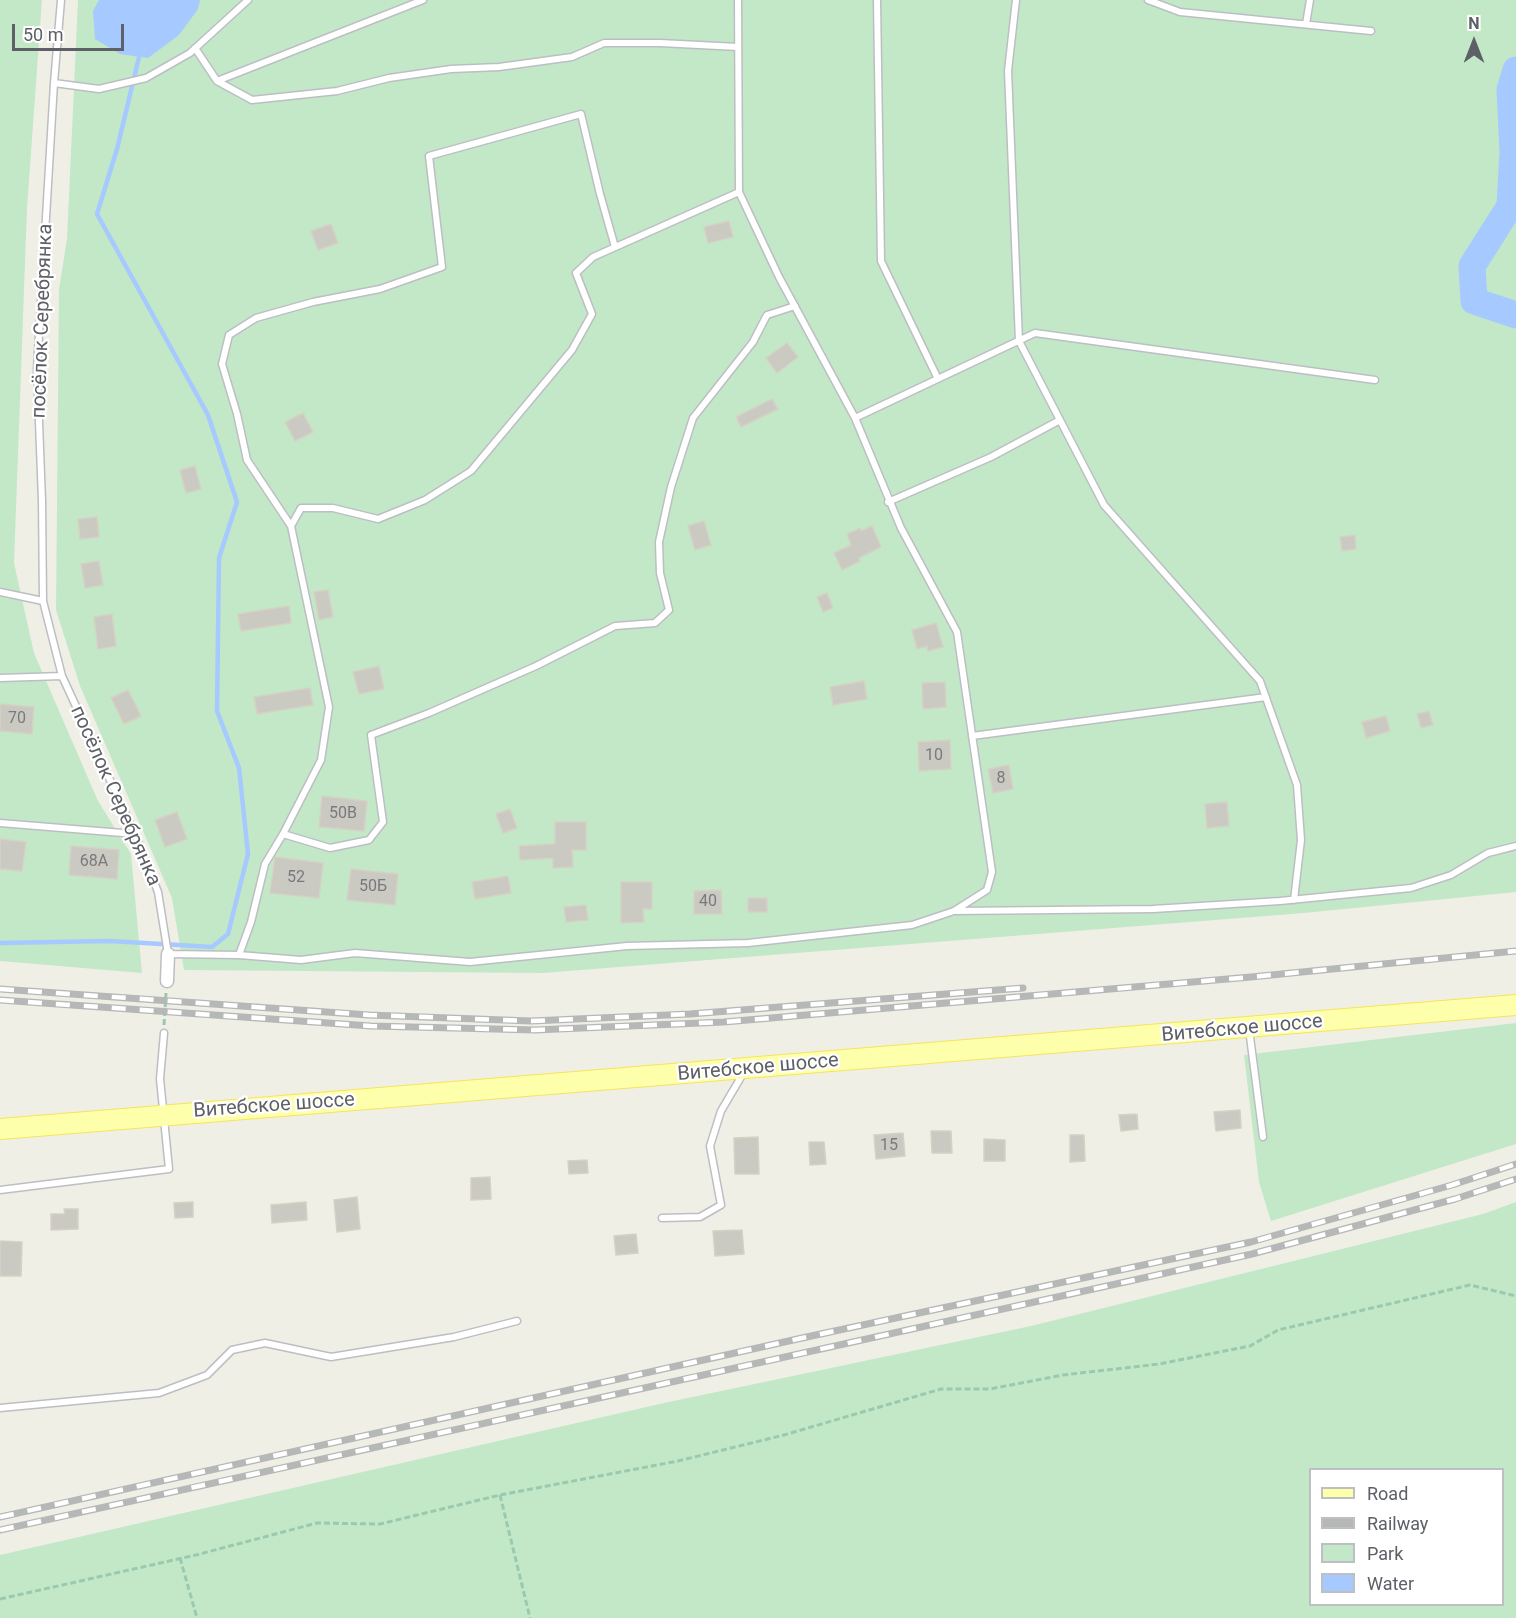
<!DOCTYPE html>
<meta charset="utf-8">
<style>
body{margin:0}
#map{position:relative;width:1516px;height:1618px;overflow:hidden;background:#f0efe6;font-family:Roboto,sans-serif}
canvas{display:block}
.legend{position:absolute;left:1309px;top:1468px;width:195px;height:138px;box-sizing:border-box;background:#fff;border:2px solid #bebfc2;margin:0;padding:8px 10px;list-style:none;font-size:18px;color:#5d6066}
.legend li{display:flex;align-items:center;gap:12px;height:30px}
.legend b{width:30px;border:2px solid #bebfc2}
.north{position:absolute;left:1444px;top:12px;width:60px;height:60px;-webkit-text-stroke:4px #fff;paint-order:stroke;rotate:0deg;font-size:16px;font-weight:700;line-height:24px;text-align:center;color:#5d6066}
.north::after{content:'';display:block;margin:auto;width:21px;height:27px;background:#5d6066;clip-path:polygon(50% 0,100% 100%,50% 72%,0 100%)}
.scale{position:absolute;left:12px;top:24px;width:112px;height:27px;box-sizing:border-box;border:3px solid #5d6066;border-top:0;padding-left:8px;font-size:18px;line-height:21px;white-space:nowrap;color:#5d6066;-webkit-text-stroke:4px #fff;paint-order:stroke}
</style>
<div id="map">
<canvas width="1516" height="1618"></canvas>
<ul class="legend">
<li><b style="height:8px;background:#feffab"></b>Road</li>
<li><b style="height:8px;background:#b6b7b7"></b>Railway</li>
<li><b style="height:16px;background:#c2e8c8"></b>Park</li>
<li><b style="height:16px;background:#a6c9ff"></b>Water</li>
</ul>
<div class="north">N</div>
<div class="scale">50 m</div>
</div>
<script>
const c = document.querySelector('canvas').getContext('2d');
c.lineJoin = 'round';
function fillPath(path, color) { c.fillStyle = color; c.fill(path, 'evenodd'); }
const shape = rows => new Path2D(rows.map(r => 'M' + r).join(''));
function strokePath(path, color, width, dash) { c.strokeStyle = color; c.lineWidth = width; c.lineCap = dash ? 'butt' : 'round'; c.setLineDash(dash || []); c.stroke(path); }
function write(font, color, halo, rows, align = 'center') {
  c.font = font + ' Roboto,sans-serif'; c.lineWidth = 4.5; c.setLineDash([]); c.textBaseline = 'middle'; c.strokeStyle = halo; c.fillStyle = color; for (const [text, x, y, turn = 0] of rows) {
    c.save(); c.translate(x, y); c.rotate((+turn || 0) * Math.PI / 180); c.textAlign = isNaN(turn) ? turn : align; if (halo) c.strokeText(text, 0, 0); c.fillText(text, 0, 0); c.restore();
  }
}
fillPath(shape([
 [0,0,42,0,27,208,14,563,34,653,98,801,131,854,142,973,0,961],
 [78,0,1516,0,1516,892,1304,913,543,973,184,970,172,898,80,686,56,610,59,289,67,239],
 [1516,1023,1516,1144,1271,1221,1259,1182,1244,1055],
 [1516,1202,1516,1618,0,1618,0,1555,664,1403,1031,1326,1483,1214],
 [1310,1470,1502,1470,1502,1604,1310,1604]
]), '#c2e8c8');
fillPath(shape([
 [99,0,200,0,198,9,179,35,148,58,120,54,95,39,93,11]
]), '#a6c9ff');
strokePath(shape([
 [0,943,110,941,212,947,228,934,248,854,239,768,217,711,219,558,237,502,208,415,97,214,117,149,140,53]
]), '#a6c9ff', 4.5);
strokePath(shape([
 [1516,70,1510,90,1513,151,1510,206,1472,266,1474,301,1516,315]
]), '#a6c9ff', 27);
const building = shape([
 [729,221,733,237,708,243,704,227,729,221],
 [331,224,338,243,318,250,311,231,331,224],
 [787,343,798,357,777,373,766,358,787,343],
 [772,399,778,409,741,427,736,417,772,399],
 [303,413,313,432,295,441,285,422,303,413],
 [195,466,201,489,186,493,180,470,195,466],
 [97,517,99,537,80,539,78,519,97,517],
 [704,521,711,545,695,550,688,526,704,521],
 [872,526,881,547,859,558,860,561,842,570,834,553,851,545,847,534,860,528,861,531,872,526],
 [1355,535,1356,549,1342,551,1340,537,1355,535],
 [99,561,103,585,85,588,81,564,99,561],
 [328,590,333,617,319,620,314,592,328,590],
 [827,593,833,608,823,612,817,597,827,593],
 [289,606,291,623,241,631,238,614,289,606],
 [112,614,116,646,98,649,94,617,112,614],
 [936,623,943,647,928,651,927,646,917,649,912,630,936,623],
 [379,666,384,689,359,694,353,672,379,666],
 [864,681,867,699,833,705,830,687,864,681],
 [945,682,946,707,923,709,922,683,945,682],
 [310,688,313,705,257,714,254,697,310,688],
 [128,690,141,716,124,724,111,698,128,690],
 [0,704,34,707,32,734,0,731,0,704],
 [1429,711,1433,725,1421,728,1417,714,1429,711],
 [1386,716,1390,731,1366,738,1362,722,1386,716],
 [950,740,951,769,919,771,918,742,950,740],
 [1009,765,1013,789,993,793,988,769,1009,765],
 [322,796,367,801,364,831,319,827,322,796],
 [1227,802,1229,826,1207,828,1205,804,1227,802],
 [510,809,517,828,503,833,496,814,510,809],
 [177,812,187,839,165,847,155,820,177,812],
 [555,822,586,822,586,850,572,850,573,867,553,868,553,858,520,860,519,846,555,844,555,822],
 [0,839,26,842,22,871,0,869,0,839],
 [71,846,119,850,117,879,69,875,71,846],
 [275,857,323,863,319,898,270,893,275,857],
 [351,869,398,874,395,905,347,900,351,869],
 [508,876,511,893,475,899,472,882,508,876],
 [621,882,652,882,652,909,643,909,644,922,621,923,621,882],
 [721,890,722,914,694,914,694,891,721,890],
 [748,898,767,898,767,912,748,912,748,898],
 [586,905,588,920,566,922,564,907,586,905],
 [1240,1110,1241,1128,1216,1131,1214,1112,1240,1110],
 [1137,1114,1138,1129,1121,1131,1119,1115,1137,1114],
 [931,1131,951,1131,952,1153,932,1153,931,1131],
 [903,1133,905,1156,876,1159,874,1135,903,1133],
 [1070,1135,1084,1135,1085,1161,1070,1162,1070,1135],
 [758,1137,759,1174,735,1174,734,1138,758,1137],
 [984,1139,1005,1140,1005,1161,984,1161,984,1139],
 [809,1142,824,1142,826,1164,810,1165,809,1142],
 [587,1160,588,1173,569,1174,568,1161,587,1160],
 [490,1177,491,1199,471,1200,471,1178,490,1177],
 [357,1197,360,1229,337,1232,334,1200,357,1197],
 [193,1202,193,1217,175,1218,174,1203,193,1202],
 [306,1202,307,1220,272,1223,271,1205,306,1202],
 [64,1209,78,1209,78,1229,51,1230,51,1214,65,1214,64,1209],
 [742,1230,744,1254,715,1256,713,1231,742,1230],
 [636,1234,638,1253,616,1255,614,1236,636,1234],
 [0,1241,22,1242,21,1276,0,1276,0,1241]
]);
fillPath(building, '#cbcac2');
strokePath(building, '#d5d2c4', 1.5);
const service = shape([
 [61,0,54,83,37,369,42,501,43,601,62,676,135,834,158,892,168,954,239,955,301,960,355,953,470,962,627,946,748,943,912,925,954,911,987,890,992,872,957,632,901,528,855,418,779,277,739,192,738,0],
 [877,0,881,261,938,379],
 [1016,0,1008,71,1019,341,1104,505,1260,681,1297,785,1301,840,1294,900],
 [1148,0,1180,12,1371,31],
 [1306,24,1310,0],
 [195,48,217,81,252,100,337,91,389,78,451,69,499,67,572,57,604,43,660,43,738,47],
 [217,81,423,0],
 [54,83,99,89,146,78,190,53,248,0],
 [855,418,1035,333,1375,380],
 [888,502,991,457,1060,420],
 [291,526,247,460,237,414,222,364,229,335,256,318,313,302,380,289,442,267,429,156,581,114,600,194,615,247],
 [0,592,43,601],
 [0,678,62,676],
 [972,736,1266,697],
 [0,823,135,834],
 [283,834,330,848,369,840,383,822,371,735,429,713,536,666,615,626,655,623,669,610,660,573,659,542,671,487,693,418,753,342,767,315,795,306],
 [954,911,1153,909,1280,901,1411,888,1451,875,1488,853,1516,846],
 [239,955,251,922,265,864,283,834,321,760,329,707,291,526,301,508,333,508,378,519,425,500,471,471,572,350,592,314,576,273,593,257,739,192],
 [1249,1029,1263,1137],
 [0,1190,169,1169,160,1079,164,1033],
 [662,1218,700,1217,721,1205,710,1146,721,1111,744,1072],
 [0,1408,159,1393,207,1375,232,1350,265,1343,331,1357,454,1337,517,1321]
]);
const minor = shape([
 [167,981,168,954]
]);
const primary = shape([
 [0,1129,1516,1005]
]);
strokePath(service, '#bdbec4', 9);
strokePath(minor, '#bdbec4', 15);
strokePath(primary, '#f5e55a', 22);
strokePath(shape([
 [164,1025,166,993],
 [500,1495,530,1618],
 [180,1558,197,1618],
 [0,1599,196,1555,317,1523,380,1524,500,1495,678,1461,784,1435,941,1389,990,1389,1063,1375,1159,1364,1250,1346,1278,1330,1470,1285,1516,1296]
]), '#9ac9b0', 3, [6, 3]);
strokePath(service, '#fff', 6);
strokePath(minor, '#fff', 12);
strokePath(primary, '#feffab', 20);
const rail = shape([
 [0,989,369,1015,531,1021,690,1014,1023,988],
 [0,1000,371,1026,535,1030,724,1022,1251,977,1516,951],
 [0,1517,802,1338,1251,1242,1452,1185,1516,1164],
 [0,1530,1252,1254,1455,1199,1516,1179]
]);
strokePath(rail, '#b6b7b7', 7);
strokePath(rail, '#fff', 4.5, [14]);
write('16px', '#787a7d', null, [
 ["70",17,719],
 ["10",934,756],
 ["8",1001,779],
 ["50В",343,814],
 ["68А",94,862],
 ["52",296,878],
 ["50Б",373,887],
 ["40",708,902],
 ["15",889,1146]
]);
write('20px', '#5d6066', '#fff', [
 ["посёлок Серебрянка",43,321,-88],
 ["посёлок Серебрянка",115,796,66],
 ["Витебское шоссе",1242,1029,-5],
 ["Витебское шоссе",758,1068,-5],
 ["Витебское шоссе",274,1106,-4]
]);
</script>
